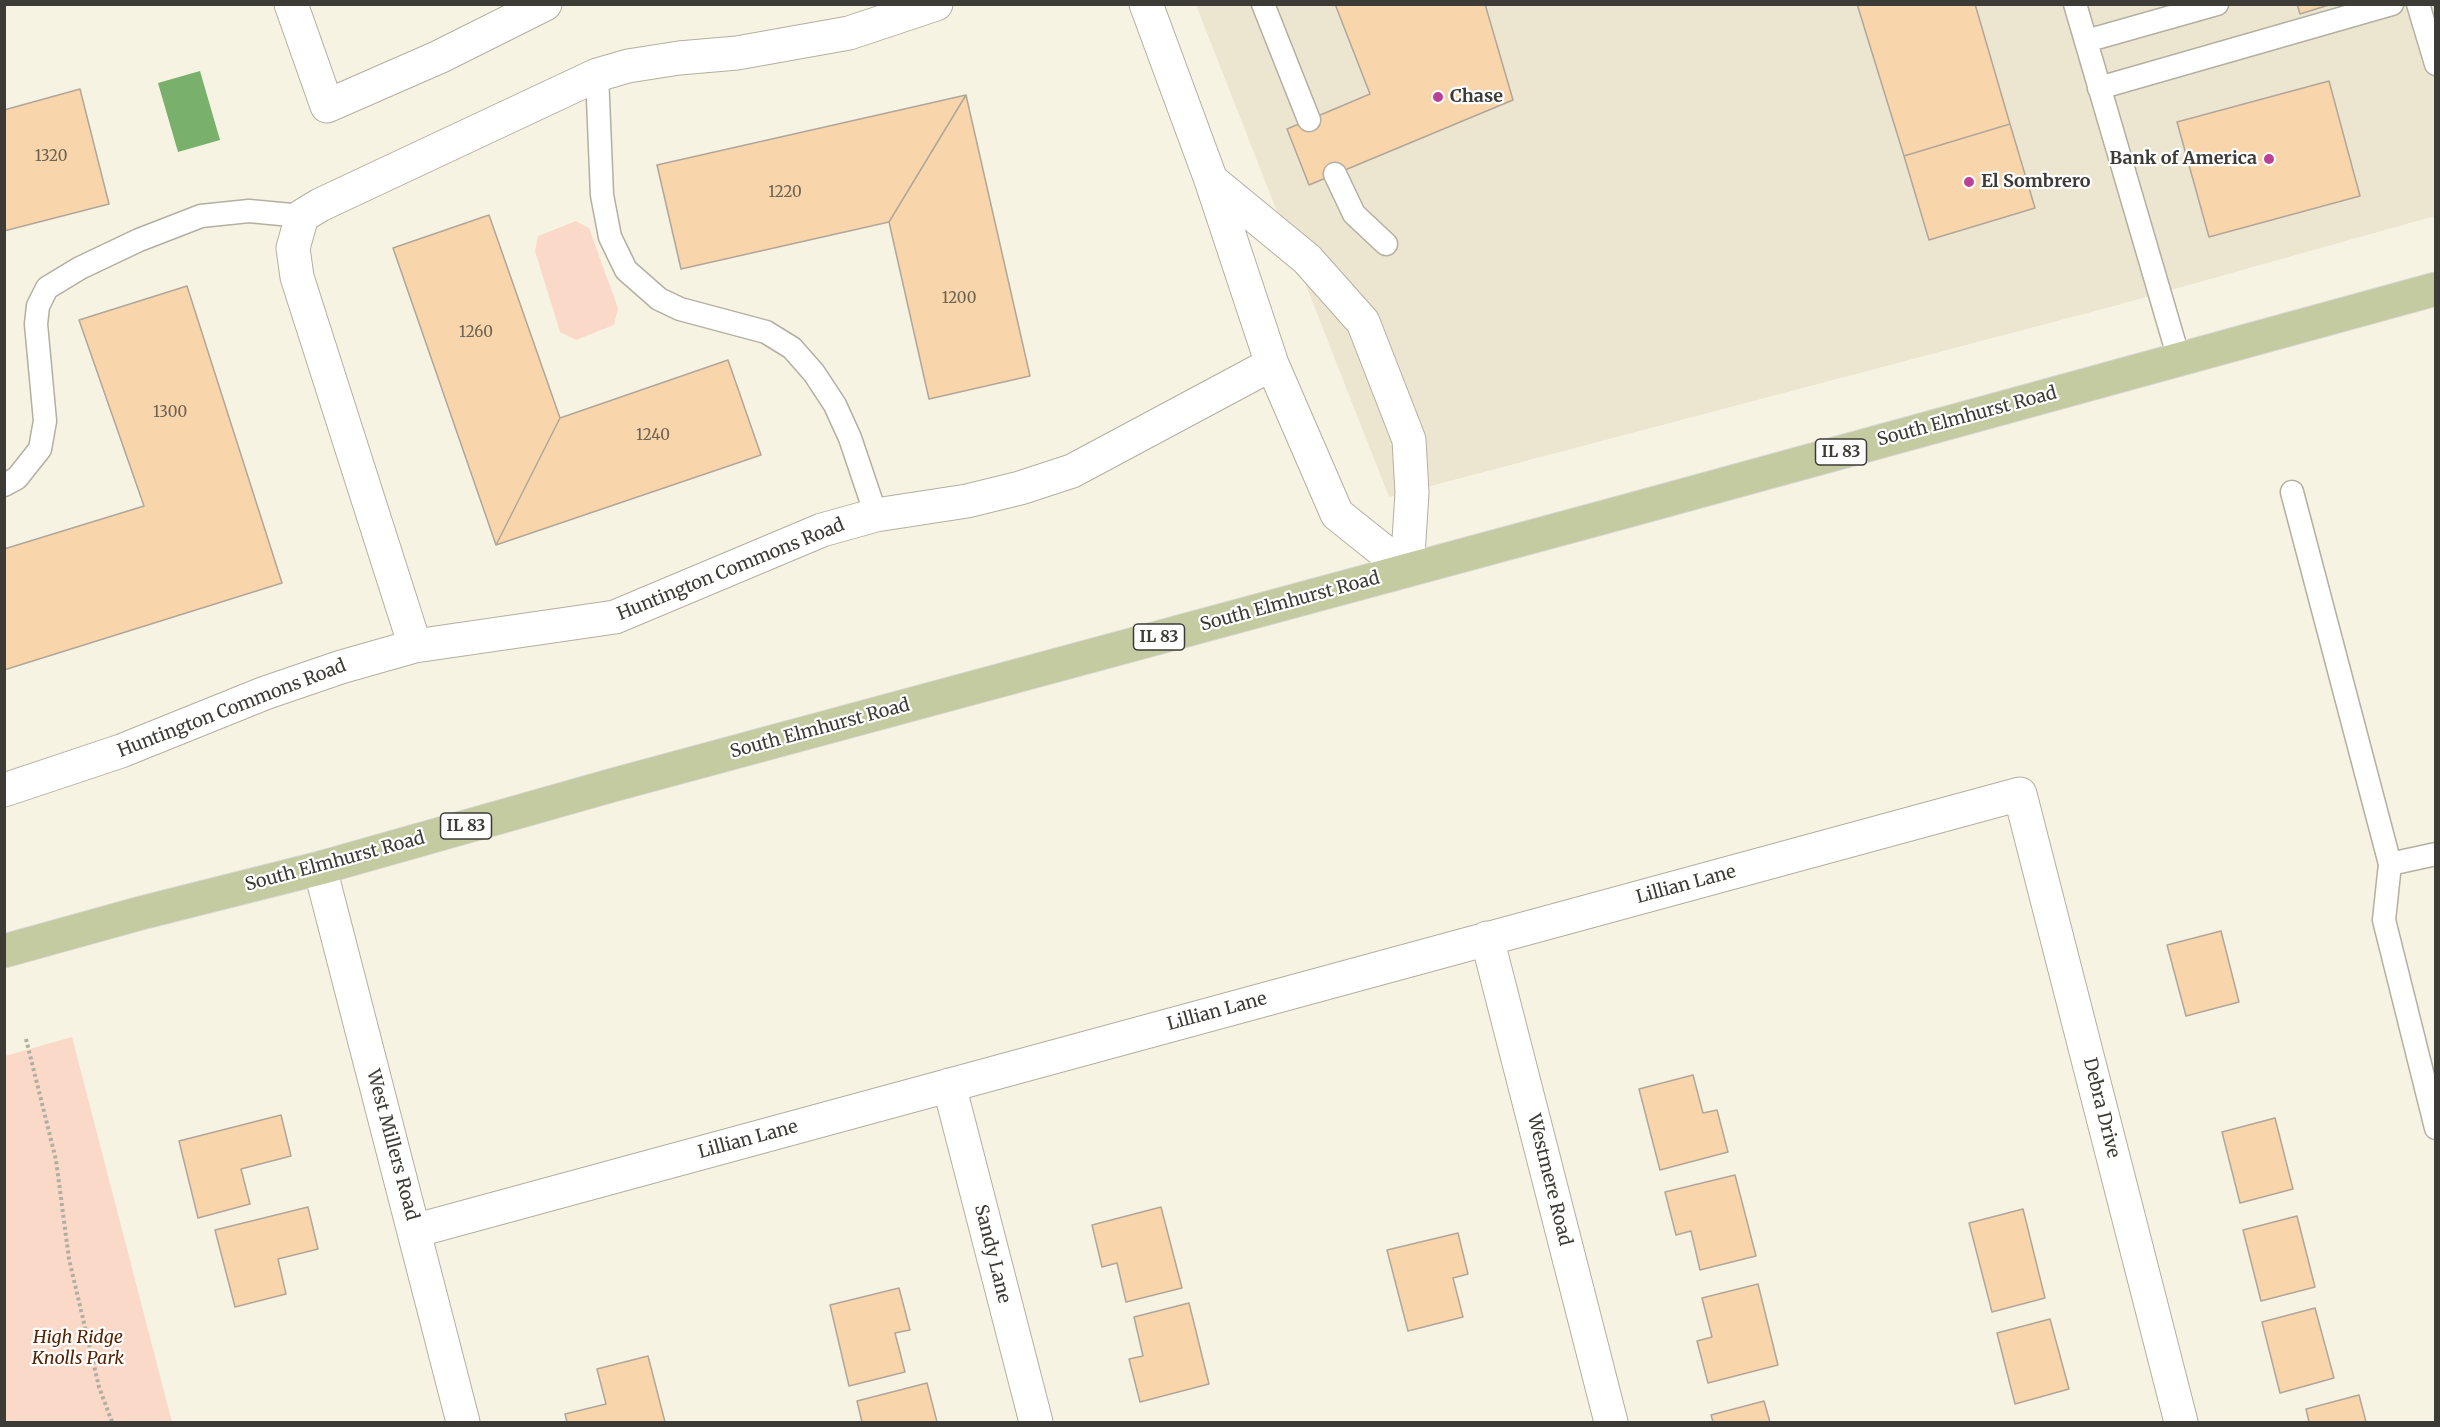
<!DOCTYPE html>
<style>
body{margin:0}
#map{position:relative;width:2440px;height:1427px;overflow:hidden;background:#f7f3e3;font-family:Merriweather,serif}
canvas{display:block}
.frame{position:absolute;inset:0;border:6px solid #3d3b35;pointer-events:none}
</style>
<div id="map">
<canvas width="2440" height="1427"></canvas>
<div class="frame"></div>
</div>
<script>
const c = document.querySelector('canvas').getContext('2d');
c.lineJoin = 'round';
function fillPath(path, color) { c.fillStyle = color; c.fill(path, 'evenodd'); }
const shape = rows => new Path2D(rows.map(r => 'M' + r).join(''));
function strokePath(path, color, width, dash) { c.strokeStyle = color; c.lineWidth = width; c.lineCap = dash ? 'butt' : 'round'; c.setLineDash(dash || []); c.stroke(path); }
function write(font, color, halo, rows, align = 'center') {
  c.font = font + ' Merriweather,serif'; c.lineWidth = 4.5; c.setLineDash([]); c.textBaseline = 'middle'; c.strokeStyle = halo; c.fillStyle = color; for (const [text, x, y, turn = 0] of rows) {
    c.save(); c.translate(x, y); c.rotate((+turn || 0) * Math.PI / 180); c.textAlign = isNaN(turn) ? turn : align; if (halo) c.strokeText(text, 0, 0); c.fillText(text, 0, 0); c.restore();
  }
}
fillPath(shape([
 [1196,5,2435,5,2435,216,2114,306,1389,497]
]), '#ece6d0');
fillPath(shape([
 [576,221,589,228,618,308,614,325,576,340,560,332,535,251,538,236],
 [72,1037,172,1422,5,1422,5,1056]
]), '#fbd9c8');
fillPath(shape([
 [200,71,220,140,178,152,158,83]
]), '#79b06b');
const building = shape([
 [1335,4,1485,4,1513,100,1309,185,1287,129,1370,94,1335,4],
 [1857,4,1975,4,2010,124,1904,156,1857,4],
 [2297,4,2332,4,2300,14,2297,4],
 [2329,81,2360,196,2209,237,2177,122,2329,81],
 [80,89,109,204,4,231,4,110,80,89],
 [966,95,1030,376,929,399,889,222,966,95],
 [966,95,889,222,681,269,657,165,966,95],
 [2010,124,2035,208,1929,240,1904,156,2010,124],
 [489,215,560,418,496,545,393,248,489,215],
 [187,286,282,583,4,670,4,549,144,506,79,320,187,286],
 [728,360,761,455,496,545,560,418,728,360],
 [2221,931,2239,1002,2186,1016,2167,945,2221,931],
 [1693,1075,1703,1113,1717,1110,1728,1152,1660,1170,1639,1089,1693,1075],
 [281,1115,291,1156,241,1169,250,1204,198,1218,179,1141,281,1115],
 [2275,1118,2293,1189,2240,1203,2222,1132,2275,1118],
 [1735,1175,1756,1256,1700,1270,1691,1231,1676,1235,1665,1192,1735,1175],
 [308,1207,318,1249,278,1259,286,1294,235,1307,215,1230,308,1207],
 [1161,1207,1182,1288,1126,1302,1117,1263,1102,1267,1092,1225,1161,1207],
 [2023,1209,2045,1298,1992,1312,1969,1223,2023,1209],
 [2297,1216,2315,1287,2261,1301,2243,1230,2297,1216],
 [1458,1233,1468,1274,1453,1278,1463,1317,1408,1331,1387,1250,1458,1233],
 [1758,1284,1778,1365,1708,1383,1697,1341,1712,1337,1702,1298,1758,1284],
 [899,1288,910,1330,895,1333,905,1372,849,1386,830,1305,899,1288],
 [1189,1303,1209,1384,1140,1402,1129,1359,1143,1356,1134,1317,1189,1303],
 [2315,1308,2334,1378,2280,1393,2262,1322,2315,1308],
 [2050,1319,2069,1389,2015,1404,1997,1333,2050,1319],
 [648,1356,665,1422,567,1422,565,1414,606,1404,597,1369,648,1356],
 [927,1383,937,1422,862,1422,857,1401,927,1383],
 [2359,1395,2366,1422,2309,1422,2306,1409,2359,1395],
 [1764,1401,1770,1422,1713,1422,1711,1415,1764,1401]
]);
fillPath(building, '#f8d5aa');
strokePath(building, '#b1a69a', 1.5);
const lane = shape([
 [1263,4,1309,120],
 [2075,4,2179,359],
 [2418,4,2436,64],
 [2086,41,2217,4],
 [597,75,602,195,610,237,626,270,659,299,680,309,766,332,792,348,814,373,835,405,850,438,876,515],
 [2099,88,2392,4],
 [1335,174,1354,214,1386,244],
 [4,485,17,478,40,449,45,421,36,324,38,306,47,288,80,268,139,240,201,216,249,211,302,216],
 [2292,492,2390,864,2436,854],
 [2390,864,2384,920,2436,1128]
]);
const street = shape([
 [291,4,327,106,439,57,545,4],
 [1146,4,1211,180,1272,364,1337,514,1407,570],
 [1211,180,1307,259,1363,322,1409,440,1412,493,1407,570],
 [415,646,297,277,293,248,302,216,320,205,597,75,628,66,679,58,737,53,849,33,936,4],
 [4,790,121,751,265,693,341,667,415,646,615,617,822,530,876,515,967,501,1020,488,1072,471,1272,364],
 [320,868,463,1422],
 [1487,938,1611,1422],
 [949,1085,1036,1422],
 [414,1231,2020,794,2181,1422]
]);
const primary = shape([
 [4,951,141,913,320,868,613,785,1623,512,2436,289]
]);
strokePath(lane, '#b3afa1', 25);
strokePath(street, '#b3afa1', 35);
strokePath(primary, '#d8d8d7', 35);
strokePath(shape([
 [26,1039,56,1160,69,1259,99,1387,112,1422]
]), '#b1aea1', 4, [3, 3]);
strokePath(lane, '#fff', 22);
strokePath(street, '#fff', 33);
strokePath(primary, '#c4cba0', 33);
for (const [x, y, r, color] of [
 [1438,97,6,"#ba4196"],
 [2269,159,6,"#ba4196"],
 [1969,182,6,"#ba4196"]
]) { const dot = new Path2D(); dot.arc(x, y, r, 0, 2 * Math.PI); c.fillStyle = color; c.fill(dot); strokePath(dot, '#fff', 2); }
write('15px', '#6c6252', null, [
 ["1320",51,157],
 ["1220",785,193],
 ["1200",959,299],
 ["1260",476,333],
 ["1300",170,413],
 ["1240",653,436]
]);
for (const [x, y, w] of [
 [1841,452,51],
 [1159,637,51],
 [466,826,51]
]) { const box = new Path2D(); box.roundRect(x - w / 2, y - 13, w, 26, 4.5); c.fillStyle = '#fff'; c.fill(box); strokePath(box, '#3d3b35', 1.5); }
write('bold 16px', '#3d3b35', null, [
 ["IL 83",1841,452],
 ["IL 83",1159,637],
 ["IL 83",466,826]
]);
write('bold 18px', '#3d3b35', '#fff', [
 ["Chase",1450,97],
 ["Bank of America",2257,159,"right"],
 ["El Sombrero",1981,182]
], 'left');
write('18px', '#3d3b35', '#fff', [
 ["South Elmhurst Road",1967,417,-15],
 ["Huntington Commons Road",731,570,-22],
 ["South Elmhurst Road",1290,602,-15],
 ["Huntington Commons Road",232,709,-21],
 ["South Elmhurst Road",820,729,-15],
 ["South Elmhurst Road",335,862,-15],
 ["Lillian Lane",1686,885,-15],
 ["Lillian Lane",1217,1012,-15],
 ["Debra Drive",2101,1108,76],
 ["Lillian Lane",748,1140,-15],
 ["West Millers Road",392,1145,75],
 ["Westmere Road",1549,1180,76],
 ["Sandy Lane",992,1254,76]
]);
write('italic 18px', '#562401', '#fff', [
 ["High Ridge",78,1338],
 ["Knolls Park",78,1359]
]);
</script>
